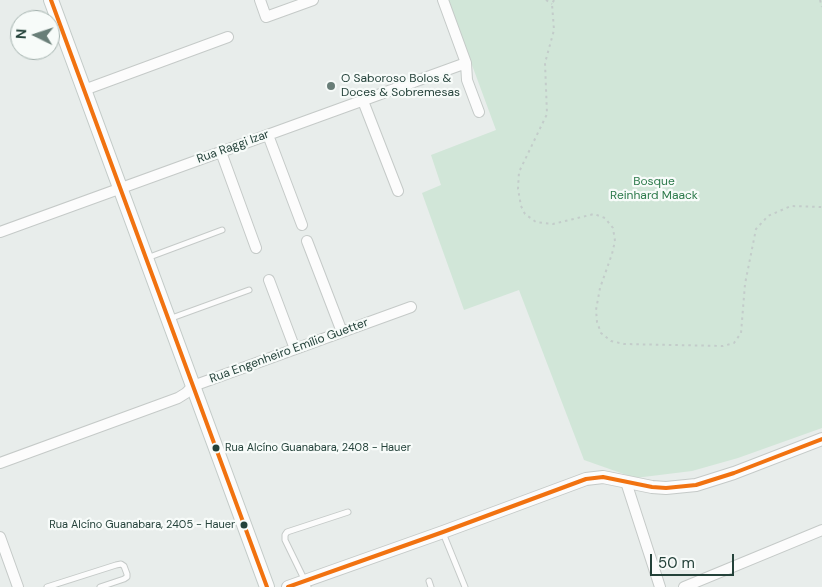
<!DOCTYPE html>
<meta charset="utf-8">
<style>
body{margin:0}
#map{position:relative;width:822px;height:587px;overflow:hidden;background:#e8edeb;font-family:"DM Sans",sans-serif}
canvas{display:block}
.north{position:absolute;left:10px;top:10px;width:50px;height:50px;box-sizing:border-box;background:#f7fbf9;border:1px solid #a3b1ad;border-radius:50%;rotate:274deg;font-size:14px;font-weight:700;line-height:20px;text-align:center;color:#24423a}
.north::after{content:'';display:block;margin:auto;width:18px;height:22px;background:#697e78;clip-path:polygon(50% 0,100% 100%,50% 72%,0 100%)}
.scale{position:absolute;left:650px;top:554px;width:84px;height:22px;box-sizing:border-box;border:2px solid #24423a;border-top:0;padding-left:6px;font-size:15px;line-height:18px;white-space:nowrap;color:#24423a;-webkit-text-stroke:4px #f7fbf9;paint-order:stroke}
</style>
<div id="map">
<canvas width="822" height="587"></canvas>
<div class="north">N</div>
<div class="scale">50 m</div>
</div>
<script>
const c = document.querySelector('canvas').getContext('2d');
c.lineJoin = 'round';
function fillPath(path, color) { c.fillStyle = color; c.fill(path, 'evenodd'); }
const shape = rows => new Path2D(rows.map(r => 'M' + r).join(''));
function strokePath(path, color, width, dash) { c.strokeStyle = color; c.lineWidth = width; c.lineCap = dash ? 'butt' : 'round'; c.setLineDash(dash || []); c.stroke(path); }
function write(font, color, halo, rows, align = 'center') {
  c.font = font + ' "DM Sans",sans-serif'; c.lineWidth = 4.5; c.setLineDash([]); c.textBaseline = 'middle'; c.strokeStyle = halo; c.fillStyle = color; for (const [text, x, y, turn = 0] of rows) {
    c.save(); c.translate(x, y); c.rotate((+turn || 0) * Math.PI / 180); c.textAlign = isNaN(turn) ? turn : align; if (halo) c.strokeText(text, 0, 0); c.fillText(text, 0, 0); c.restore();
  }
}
fillPath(shape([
 [448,0,822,0,822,428,738,458,692,471,635,478,584,460,519,290,464,310,422,193,441,185,431,155,496,130]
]), '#d1e6d8');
const service = shape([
 [147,258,222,230],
 [169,319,249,290],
 [443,533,465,587],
 [429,581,431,587],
 [47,587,116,565,121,564,124,566,127,574,127,577,124,579,100,587],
 [308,587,285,540,285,535,287,532,348,512]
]);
const minor = shape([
 [260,0,266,17,313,0],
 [443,0,466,63,467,80,479,112],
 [84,90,228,37],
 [363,101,398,191],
 [268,135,302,225],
 [221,152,256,248],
 [0,232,466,63],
 [307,241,342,332],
 [269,280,295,349],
 [0,463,178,398,186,393,193,386,411,307],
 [626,482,660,587],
 [0,537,18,587],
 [684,587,822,530]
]);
const tertiary = shape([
 [288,587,443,532,586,479,603,477,652,487,666,488,696,485,734,473,822,439]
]);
const secondary = shape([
 [51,0,267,587]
]);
strokePath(service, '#c5cac8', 7);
strokePath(minor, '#c5cac8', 12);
strokePath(tertiary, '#c5cac8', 14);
strokePath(secondary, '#c3cbc8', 16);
strokePath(shape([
 [546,0,552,4],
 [554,0,552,4,554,30,545,63,547,114,519,172,518,189,521,206,525,214,536,222,553,224,594,214,605,218,613,228,615,241,612,254,600,288,596,310,597,322,601,333,611,341,624,344,723,346,734,343,741,333,745,284,756,229,768,216,791,206,822,207],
 [820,0,822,7]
]), '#c3ccca', 2, [2.5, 4]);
strokePath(service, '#fcfcfc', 5);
strokePath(minor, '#fcfcfc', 10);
strokePath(tertiary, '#fcfcfc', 12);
strokePath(secondary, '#fcfcfc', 14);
strokePath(shape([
 [51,0,267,587],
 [288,587,443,532,586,479,603,477,652,487,666,488,696,485,734,473,822,439]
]), '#f17210', 4);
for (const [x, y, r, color] of [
 [331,86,5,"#697e78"],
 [216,448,4.5,"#24423a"],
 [244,525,4.5,"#24423a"]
]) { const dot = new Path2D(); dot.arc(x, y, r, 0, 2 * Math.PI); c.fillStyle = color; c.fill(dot); strokePath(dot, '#f7fbf9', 2); }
write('11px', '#24423a', '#f7fbf9', [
 ["Rua Alcíno Guanabara, 2408 - Hauer",225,448],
 ["Rua Alcíno Guanabara, 2405 - Hauer",235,525,"right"]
], 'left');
write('12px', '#24423a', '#f7fbf9', [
 ["O Saboroso Bolos &",341,79],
 ["Doces & Sobremesas",341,93]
], 'left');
write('12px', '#24423a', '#f7fbf9', [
 ["Rua Raggi Izar",233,147,-20],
 ["Rua Engenheiro Emílio Guetter",289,351,-20]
]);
write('12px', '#2d7a4b', '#f7fbf9', [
 ["Bosque",654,182],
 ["Reinhard Maack",654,196]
]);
</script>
